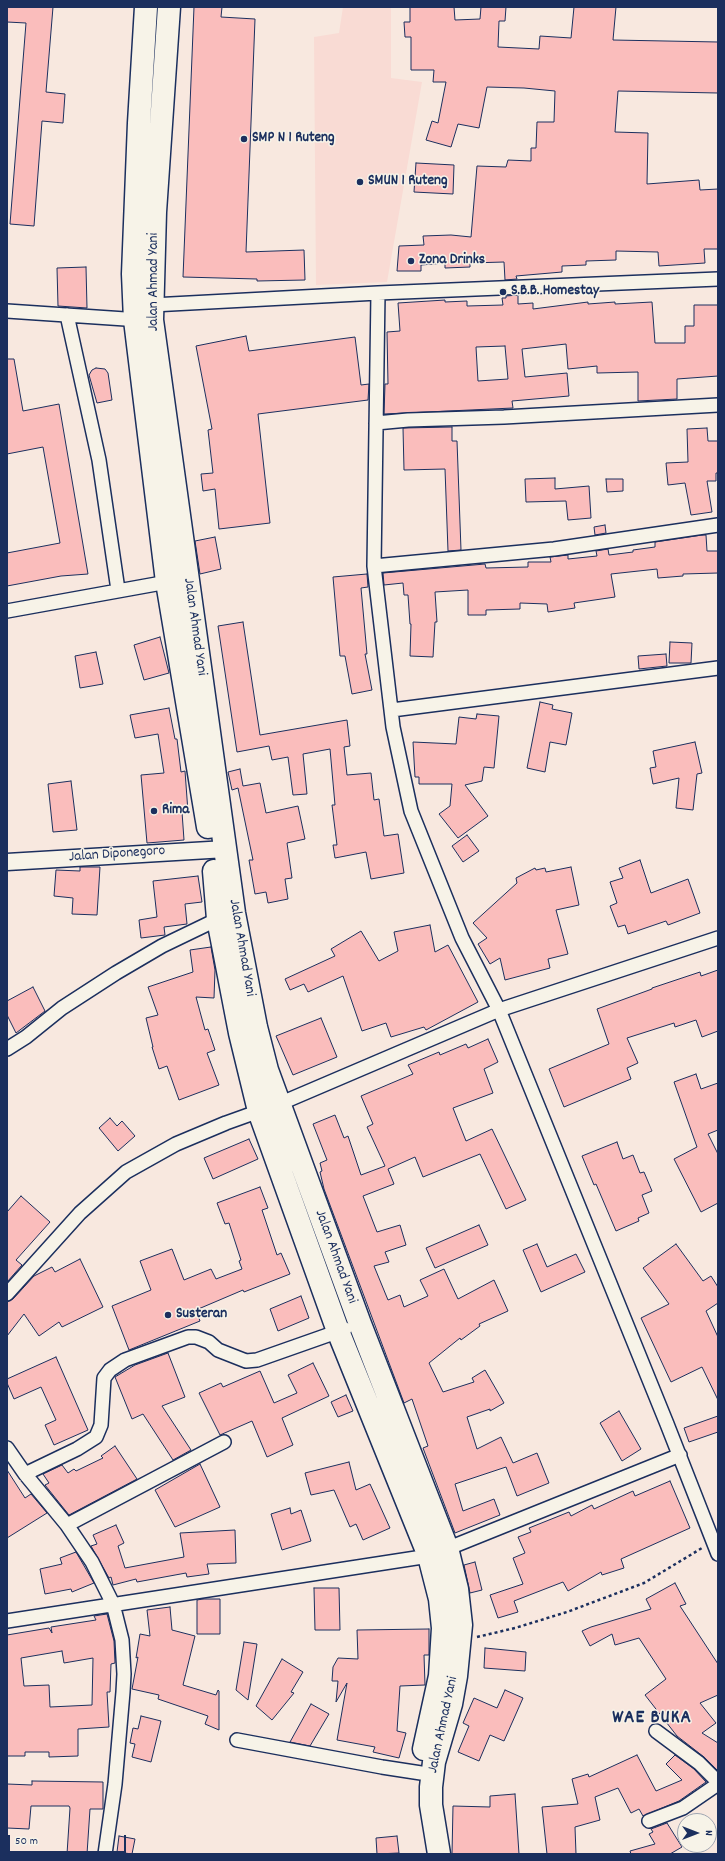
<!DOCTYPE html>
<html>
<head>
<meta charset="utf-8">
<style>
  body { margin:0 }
  #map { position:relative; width:725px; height:1861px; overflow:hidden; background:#f8e8df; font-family:Dekko,sans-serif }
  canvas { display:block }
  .frame { position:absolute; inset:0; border:8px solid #1b2f5e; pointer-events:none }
  .north { position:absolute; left:677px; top:1813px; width:40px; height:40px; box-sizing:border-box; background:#f7f3e8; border:1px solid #9fa5b1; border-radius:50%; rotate:90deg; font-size:11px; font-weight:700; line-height:16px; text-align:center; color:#1b2f5e }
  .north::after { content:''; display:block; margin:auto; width:14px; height:18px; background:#1b2f5e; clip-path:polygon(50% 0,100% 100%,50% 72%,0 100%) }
  .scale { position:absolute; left:8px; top:1835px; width:118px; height:18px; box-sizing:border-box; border:2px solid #1b2f5e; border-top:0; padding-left:5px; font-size:12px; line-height:14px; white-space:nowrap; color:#1b2f5e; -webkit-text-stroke:3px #f7f3e8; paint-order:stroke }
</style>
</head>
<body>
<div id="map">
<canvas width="725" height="1861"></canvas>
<div class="frame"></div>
<div class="north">N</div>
<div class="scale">50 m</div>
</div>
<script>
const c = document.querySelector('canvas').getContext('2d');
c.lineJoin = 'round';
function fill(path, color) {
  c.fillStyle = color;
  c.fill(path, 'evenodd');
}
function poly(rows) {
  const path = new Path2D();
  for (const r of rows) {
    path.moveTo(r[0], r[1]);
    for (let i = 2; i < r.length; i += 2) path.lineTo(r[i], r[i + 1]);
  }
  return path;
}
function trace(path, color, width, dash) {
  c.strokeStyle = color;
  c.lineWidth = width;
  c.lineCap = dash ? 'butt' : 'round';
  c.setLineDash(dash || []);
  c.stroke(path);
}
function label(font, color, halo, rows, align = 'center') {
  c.font = font + ' Dekko,sans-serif';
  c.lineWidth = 3;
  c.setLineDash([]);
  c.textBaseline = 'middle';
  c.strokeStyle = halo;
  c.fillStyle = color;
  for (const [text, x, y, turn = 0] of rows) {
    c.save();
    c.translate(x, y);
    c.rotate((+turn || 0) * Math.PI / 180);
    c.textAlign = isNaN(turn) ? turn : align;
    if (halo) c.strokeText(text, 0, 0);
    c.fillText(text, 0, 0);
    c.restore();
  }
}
fill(poly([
  [343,7,391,7,391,78,422,82,387,282,316,285,314,37,339,33]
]), '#f9dbd4');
const building = poly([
  [7,7,53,7,46,92,65,94,63,123,42,121,34,226,10,224,26,23,7,22,7,7],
  [194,7,222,7,221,17,255,19,246,252,304,250,305,280,257,281,257,279,183,277,194,7],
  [410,7,454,7,455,20,480,19,481,7,506,7,505,21,499,21,498,47,539,49,540,36,571,38,574,7,616,7,613,40,718,42,718,93,618,91,615,132,648,133,647,184,699,180,700,190,718,189,718,249,704,249,705,263,659,266,658,252,616,251,616,260,586,261,586,265,562,266,562,272,516,276,517,279,505,280,504,262,470,263,470,267,445,268,445,263,421,265,421,271,397,271,399,246,424,245,423,236,451,235,471,237,477,166,506,167,508,160,531,161,531,148,536,148,537,122,554,122,555,91,524,88,487,87,479,128,458,124,451,147,426,140,432,121,438,123,446,82,433,82,434,70,411,70,411,37,405,37,404,22,410,22,410,7],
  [416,163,454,165,453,194,414,192,416,163],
  [86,267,87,308,58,306,57,268,86,267],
  [518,295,518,304,533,303,533,309,588,302,588,304,615,302,615,304,652,302,655,343,685,343,685,326,694,326,694,305,718,305,718,376,677,379,677,399,638,401,638,372,597,373,597,366,568,369,566,344,522,349,525,377,567,373,569,396,512,401,513,408,384,414,385,384,388,384,387,332,400,331,398,303,445,300,445,302,467,301,467,306,503,305,502,298,506,298,506,296,518,295],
  [505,346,508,379,478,381,476,347,505,346],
  [246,336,249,351,355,337,361,385,369,384,368,400,258,414,270,523,219,529,215,489,203,491,201,474,213,473,208,430,212,429,196,346,246,336],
  [7,359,14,359,23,411,59,404,88,574,61,576,7,586,7,553,60,543,43,447,7,454,7,359],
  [96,368,105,369,108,373,112,400,97,403,89,375,92,370,96,368],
  [452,427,452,441,457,441,461,550,448,551,445,469,404,470,403,428,452,427],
  [707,428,708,441,718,441,718,473,716,473,716,481,707,481,712,512,691,515,685,483,668,485,666,463,688,462,687,429,707,428],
  [555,478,555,489,589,486,591,518,568,520,566,501,526,502,525,479,555,478],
  [606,479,623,479,623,491,607,492,606,479],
  [605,525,606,533,595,535,594,527,605,525],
  [702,535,706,535,707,551,718,551,718,573,683,574,683,576,658,578,657,569,611,574,615,597,574,603,575,608,548,612,547,604,520,603,520,609,486,610,486,615,468,615,468,590,435,592,437,622,435,622,433,657,410,656,411,624,410,624,408,595,404,595,403,583,384,585,383,573,485,564,486,568,528,567,528,562,551,562,550,557,568,555,568,559,597,556,596,551,608,549,609,555,633,552,633,550,655,547,655,542,702,535],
  [215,537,221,569,200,574,195,541,215,537],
  [367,574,368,587,361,588,367,654,365,654,372,690,352,694,345,656,340,656,333,577,367,574],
  [243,622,260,735,347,720,350,746,344,747,347,775,371,773,374,800,379,799,384,836,398,834,404,873,371,879,366,852,335,858,333,845,337,845,332,805,335,805,330,749,303,754,307,794,293,795,288,757,272,760,269,746,237,752,218,626,243,622],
  [160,637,169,673,144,680,134,645,160,637],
  [670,642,692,643,691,663,669,663,670,642],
  [96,652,103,684,80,688,75,656,96,652],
  [666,654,667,666,639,669,638,656,666,654],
  [540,702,553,705,552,709,572,713,566,745,550,742,545,772,527,768,540,702],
  [169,708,175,739,177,739,181,772,185,771,188,812,182,812,184,840,147,843,141,775,164,773,158,734,135,738,130,715,169,708],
  [477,714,499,716,494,768,484,767,482,781,465,785,488,816,458,838,439,814,450,806,452,784,419,784,419,777,415,777,413,742,456,744,459,717,476,719,477,714],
  [695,742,702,773,697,774,693,810,676,808,679,778,653,784,650,768,656,767,653,751,695,742],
  [240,769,243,786,260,783,266,813,298,806,305,839,287,843,292,878,285,879,288,899,268,903,266,892,255,894,249,860,253,860,238,788,232,790,228,772,240,769],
  [71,781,77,830,53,832,48,784,71,781],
  [467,835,479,851,463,862,452,846,467,835],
  [640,860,651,893,688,879,700,913,668,925,666,921,628,934,625,925,618,927,610,906,617,903,610,882,623,878,619,868,640,860],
  [80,867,100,867,97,915,72,914,73,898,54,896,56,870,80,871,80,867],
  [571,867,579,905,556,910,568,954,548,959,550,968,505,980,500,958,490,964,478,944,487,938,473,923,517,883,516,878,535,868,536,870,545,868,546,872,571,867],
  [198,876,202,902,185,904,187,924,164,927,165,935,141,938,139,920,157,917,153,881,198,876],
  [430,925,435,952,448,945,478,1002,426,1030,424,1027,391,1037,386,1023,362,1031,343,976,308,992,304,984,290,990,285,979,335,956,331,949,361,931,379,961,398,951,394,932,430,925],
  [211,947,215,970,214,998,196,997,205,1030,208,1029,215,1050,207,1053,219,1085,179,1100,167,1066,159,1069,152,1047,153,1047,146,1018,158,1015,148,987,193,972,190,950,211,947],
  [718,970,718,1031,702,1037,696,1020,675,1027,674,1023,627,1038,638,1063,627,1068,631,1079,564,1107,549,1069,609,1044,597,1009,652,989,652,988,700,972,701,976,718,970],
  [33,987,45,1011,16,1033,7,1015,7,1001,33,987],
  [321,1018,337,1057,293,1075,276,1036,321,1018],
  [488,1039,498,1062,484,1069,493,1093,453,1108,466,1141,492,1129,526,1200,506,1209,480,1154,423,1177,415,1157,388,1169,394,1184,363,1196,377,1232,400,1225,406,1245,385,1252,389,1262,374,1266,388,1300,400,1295,404,1307,428,1296,420,1280,444,1269,458,1299,494,1280,508,1311,479,1324,480,1326,461,1340,460,1338,429,1363,443,1392,474,1382,472,1378,485,1370,504,1403,490,1411,490,1409,467,1417,477,1449,501,1437,513,1463,537,1453,549,1483,517,1496,506,1467,455,1484,463,1511,494,1499,500,1515,455,1533,423,1448,428,1446,412,1399,404,1403,324,1189,320,1172,322,1171,320,1163,327,1160,313,1124,335,1115,344,1138,348,1136,361,1175,385,1166,367,1127,373,1124,361,1096,413,1074,408,1065,439,1052,440,1055,466,1044,468,1048,488,1039],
  [696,1074,701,1089,718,1083,718,1130,708,1134,718,1154,718,1203,701,1212,674,1159,697,1147,674,1082,696,1074],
  [110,1118,117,1126,122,1121,135,1136,118,1151,99,1128,110,1118],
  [249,1139,258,1159,213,1179,204,1158,249,1139],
  [617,1142,623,1159,633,1155,640,1173,644,1172,652,1191,642,1195,649,1213,638,1218,639,1221,616,1231,596,1184,594,1185,582,1156,617,1142],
  [260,1187,268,1208,262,1210,277,1255,281,1253,290,1274,244,1292,243,1290,196,1310,200,1321,129,1350,112,1306,151,1290,140,1261,172,1249,184,1280,211,1269,216,1279,242,1269,239,1261,241,1260,229,1223,225,1224,217,1203,260,1187],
  [21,1196,50,1222,16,1260,22,1265,7,1282,7,1212,21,1196],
  [479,1225,488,1245,435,1268,426,1248,479,1225],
  [537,1244,547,1267,576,1254,585,1272,541,1292,523,1250,537,1244],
  [676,1244,703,1281,711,1276,718,1287,718,1303,706,1311,718,1337,718,1400,702,1367,671,1382,641,1318,669,1304,643,1268,676,1244],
  [80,1259,103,1307,62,1327,59,1322,39,1336,24,1314,7,1336,7,1302,13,1299,34,1276,52,1267,55,1272,80,1259],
  [301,1296,309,1318,278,1331,270,1309,301,1296],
  [168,1353,185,1397,162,1406,191,1450,173,1460,143,1414,132,1419,115,1377,135,1365,168,1353],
  [56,1357,88,1430,54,1445,45,1425,56,1420,41,1387,14,1399,7,1383,7,1379,56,1357],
  [313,1363,329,1396,282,1418,293,1445,267,1457,252,1421,220,1435,199,1393,221,1383,223,1387,260,1371,274,1403,297,1393,288,1375,313,1363],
  [346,1395,353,1411,338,1417,331,1402,346,1395],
  [619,1411,641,1449,622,1461,600,1423,619,1411],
  [718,1416,718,1432,689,1442,684,1428,718,1416],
  [115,1446,137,1479,69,1515,45,1485,49,1483,43,1474,62,1465,68,1473,74,1469,76,1471,103,1458,101,1456,115,1446],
  [349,1462,356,1490,370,1484,390,1528,363,1540,356,1524,350,1527,334,1490,311,1495,305,1473,349,1462],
  [200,1464,220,1507,175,1527,155,1490,200,1464],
  [7,1470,25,1498,31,1494,47,1513,7,1538,7,1470],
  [670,1481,690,1528,621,1559,624,1568,602,1575,601,1572,568,1591,563,1582,514,1601,518,1612,498,1618,490,1595,523,1584,513,1558,525,1553,518,1537,531,1532,529,1528,569,1512,571,1516,592,1505,594,1509,633,1491,635,1496,670,1481],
  [290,1508,291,1514,301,1510,311,1541,282,1550,271,1514,290,1508],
  [116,1525,124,1543,118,1546,125,1568,184,1557,180,1533,235,1530,236,1563,207,1564,209,1574,187,1577,186,1573,137,1582,136,1579,113,1585,111,1577,109,1578,91,1546,97,1544,93,1535,116,1525],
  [76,1552,94,1583,72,1592,71,1589,45,1594,40,1569,62,1564,60,1558,76,1552],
  [475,1562,482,1590,470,1593,464,1565,475,1562],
  [675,1583,686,1604,680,1606,718,1664,718,1695,700,1703,716,1723,702,1733,718,1743,718,1771,704,1757,677,1736,645,1695,666,1679,639,1638,615,1645,612,1634,590,1646,582,1631,591,1627,651,1609,646,1599,675,1583],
  [314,1588,339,1588,340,1630,315,1630,314,1588],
  [203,1599,220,1599,220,1634,197,1634,197,1600,203,1599],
  [170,1607,172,1630,195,1636,183,1685,216,1695,218,1690,219,1691,219,1730,205,1724,208,1716,158,1699,159,1695,132,1689,138,1657,136,1658,140,1634,150,1636,147,1610,170,1607],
  [107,1614,114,1641,115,1663,111,1664,110,1692,107,1692,109,1727,78,1729,78,1756,49,1757,49,1752,25,1752,25,1756,7,1756,7,1635,49,1628,52,1633,51,1627,96,1620,94,1616,107,1614],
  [62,1651,64,1663,93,1658,92,1705,50,1707,49,1685,24,1686,21,1658,62,1651],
  [429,1629,429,1655,424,1655,425,1685,400,1686,397,1731,406,1733,399,1758,373,1752,375,1747,337,1740,347,1683,336,1702,338,1681,332,1681,333,1667,338,1658,358,1659,357,1630,429,1629],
  [244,1642,257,1644,248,1700,236,1690,244,1642],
  [485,1648,526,1652,525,1671,484,1668,485,1648],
  [282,1659,303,1672,291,1692,294,1693,272,1720,256,1706,282,1659],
  [505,1690,523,1698,504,1741,490,1735,479,1761,458,1752,469,1726,463,1723,474,1698,497,1708,505,1690],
  [311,1704,329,1714,310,1746,290,1742,311,1704],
  [141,1716,161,1721,151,1762,132,1757,135,1744,130,1743,133,1728,138,1729,141,1716],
  [637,1755,656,1791,682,1780,666,1764,675,1755,694,1769,706,1782,679,1801,643,1816,639,1809,631,1813,618,1788,595,1797,600,1820,575,1827,576,1854,547,1854,542,1807,578,1804,572,1779,588,1774,589,1777,637,1755],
  [32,1781,103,1782,103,1809,90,1809,87,1854,67,1854,70,1808,69,1806,31,1806,29,1829,7,1828,7,1784,32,1785,32,1781],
  [515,1794,519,1854,452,1854,453,1806,490,1807,490,1796,515,1794],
  [667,1823,682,1847,670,1854,631,1854,630,1851,655,1844,649,1834,653,1832,651,1829,667,1823],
  [119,1836,135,1839,132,1854,117,1852,119,1836],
  [397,1836,399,1853,377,1854,376,1838,397,1836]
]);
fill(building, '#fabdbc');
trace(building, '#1b2f5e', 1);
const minor = poly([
  [378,293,374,566,393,727,411,811,462,938,499,1010,667,1424,718,1554],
  [152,305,378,293,718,279],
  [7,311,140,320],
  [67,315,99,460,118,590],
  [376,423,408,420,504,417,718,405],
  [374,566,554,549,718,525],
  [7,611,173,581],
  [392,710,718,668],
  [7,1049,26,1037,62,1008,116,973,162,946,218,919],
  [7,1294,80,1213,126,1172,176,1144,226,1123,279,1104,499,1010,718,938],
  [7,1448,25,1474,67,1525,92,1562,113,1604,122,1640,124,1674,123,1692,115,1784,105,1854],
  [25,1474,77,1449,96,1437,101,1425,104,1378,110,1370,125,1360,188,1337,196,1337,209,1342,218,1350,246,1361,257,1360,345,1329],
  [67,1525,224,1442],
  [7,1621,429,1556,680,1455],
  [656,1731,699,1763,718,1782],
  [237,1740,382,1767,421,1773],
  [649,1821,683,1808,718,1784]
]);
const tertiary = poly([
  [7,862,226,849]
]);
const trunk = poly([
  [146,7,139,123,133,274,135,320,167,582,208,827],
  [169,7,155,212,152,320,234,913,256,1027,267,1070,360,1324,447,1548,457,1589,461,1625,456,1676,451,1704,434,1762,431,1787,431,1805,439,1854],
  [214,871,218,919,240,1033,259,1111,338,1331,429,1556,440,1599,443,1628,440,1676,424,1749]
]);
trace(minor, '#1b2f5e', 16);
trace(tertiary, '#1b2f5e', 19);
trace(trunk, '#1b2f5e', 25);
trace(poly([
  [477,1637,515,1628,567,1612,644,1583,702,1548]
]), '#1b2f5e', 2.5, [3, 3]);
trace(minor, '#f7f3e8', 13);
trace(tertiary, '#f7f3e8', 16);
trace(trunk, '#f7f3e8', 22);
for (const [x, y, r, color] of [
  [244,139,4,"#1b2f5e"],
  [360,182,4,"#1b2f5e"],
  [411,261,4,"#1b2f5e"],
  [503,292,4,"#1b2f5e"],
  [154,811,4,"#1b2f5e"],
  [168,1315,4,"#1b2f5e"]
]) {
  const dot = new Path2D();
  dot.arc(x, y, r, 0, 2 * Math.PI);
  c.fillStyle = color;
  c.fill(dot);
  trace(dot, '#f7f3e8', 1.5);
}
label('bold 15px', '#1b2f5e', '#f7f3e8', [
  ["SMP N 1 Ruteng",252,139],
  ["SMUN 1 Ruteng",368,182],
  ["Zona Drinks",419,261],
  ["S.B.B. Homestay",511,292],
  ["Rima",162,811],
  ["Susteran",176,1315]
], 'left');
label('15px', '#1b2f5e', '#f7f3e8', [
  ["Jalan Ahmad Yani",155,282,-90],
  ["Jalan Ahmad Yani",194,627,82],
  ["Jalan Diponegoro",117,855,-4],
  ["Jalan Ahmad Yani",241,948,80],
  ["Jalan Ahmad Yani",335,1257,70],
  ["Jalan Ahmad Yani",444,1725,-78]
]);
c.letterSpacing = '1px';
label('bold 19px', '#1b2f5e', '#f7f3e8', [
  ["WAE BUKA",652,1719]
]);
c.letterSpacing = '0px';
</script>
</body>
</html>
